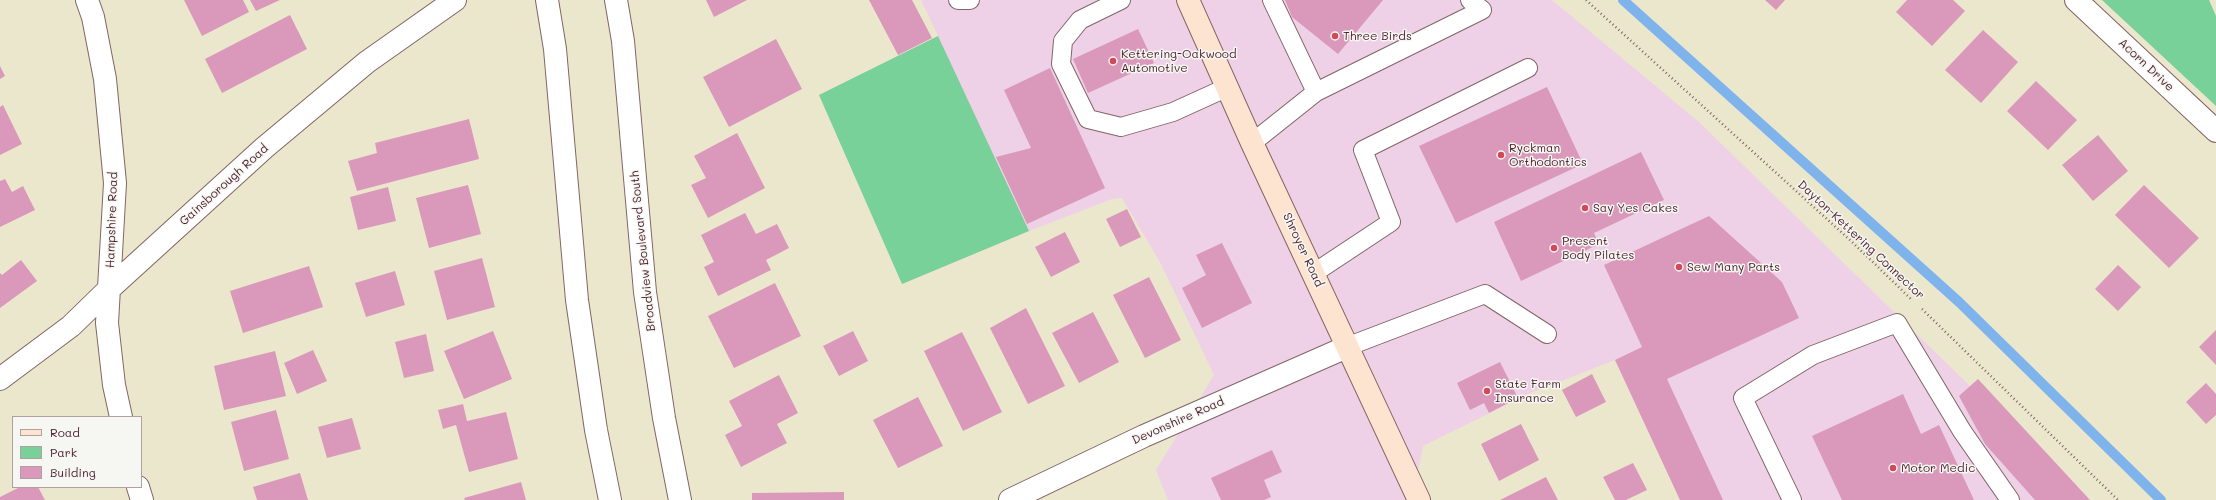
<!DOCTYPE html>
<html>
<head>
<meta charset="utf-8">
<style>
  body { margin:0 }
  #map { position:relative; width:2216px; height:500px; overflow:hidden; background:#ebe7cd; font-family:Mali,sans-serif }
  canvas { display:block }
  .legend { position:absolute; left:12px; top:416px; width:130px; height:72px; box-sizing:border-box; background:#f6f6f2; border:1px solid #b1a0a2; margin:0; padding:5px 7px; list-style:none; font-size:12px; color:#4a1f2b }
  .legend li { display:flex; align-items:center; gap:8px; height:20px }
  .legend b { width:20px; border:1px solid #b1a0a2 }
</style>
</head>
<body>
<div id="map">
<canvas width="2216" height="500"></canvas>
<ul class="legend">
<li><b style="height:5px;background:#fde4d0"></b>Road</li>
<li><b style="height:11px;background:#78d198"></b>Park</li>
<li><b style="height:11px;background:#da99ba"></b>Building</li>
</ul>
</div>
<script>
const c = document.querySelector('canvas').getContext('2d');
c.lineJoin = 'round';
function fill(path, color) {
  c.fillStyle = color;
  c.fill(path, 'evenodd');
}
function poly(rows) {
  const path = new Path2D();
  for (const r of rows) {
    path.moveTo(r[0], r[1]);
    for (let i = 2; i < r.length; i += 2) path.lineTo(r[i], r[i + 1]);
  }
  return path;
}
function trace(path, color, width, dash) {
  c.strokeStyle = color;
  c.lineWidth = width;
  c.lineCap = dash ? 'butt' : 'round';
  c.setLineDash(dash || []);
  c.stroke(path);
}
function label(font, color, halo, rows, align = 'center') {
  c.font = font + ' Mali,sans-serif';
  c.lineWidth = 3;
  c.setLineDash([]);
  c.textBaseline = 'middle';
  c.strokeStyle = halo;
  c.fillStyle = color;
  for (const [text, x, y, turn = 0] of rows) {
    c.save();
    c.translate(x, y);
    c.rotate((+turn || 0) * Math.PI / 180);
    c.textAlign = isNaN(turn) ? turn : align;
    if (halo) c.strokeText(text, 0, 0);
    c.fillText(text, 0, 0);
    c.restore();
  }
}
fill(poly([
  [921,0,1552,0,1700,123,2087,500,1680,500,1615,360,1530,393,1423,446,1412,500,1168,500,1156,470,1214,375,1160,262,1122,198,1112,199,1029,231,902,284,819,95,938,36]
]), '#eed0e7');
fill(poly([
  [2102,0,2209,0,2216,16,2216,106],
  [938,36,1029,231,902,284,819,95]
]), '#78d198');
trace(poly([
  [1623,0,1959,302,2161,500]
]), '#7eb3ec', 10);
fill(poly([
  [184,0,243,0,249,12,202,36],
  [250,0,280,0,256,11],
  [706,0,747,0,714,17],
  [869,0,912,0,932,38,898,55],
  [1285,0,1383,0,1338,54,1292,17],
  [1765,0,1785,0,1776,10],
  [1907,0,1953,0,1965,11,1932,46,1896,12],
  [290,15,307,49,222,93,205,59],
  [1138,29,1154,63,1088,93,1073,59],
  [1983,30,2018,62,1981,103,1945,70],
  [776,39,802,89,729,127,703,77],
  [0,66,5,76,0,79],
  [1050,68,1105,188,1027,224,996,157,1031,148,1004,90],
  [2036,81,2077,120,2048,150,2007,111],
  [1547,87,1583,164,1456,223,1419,146],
  [3,105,22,144,0,155,0,107],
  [469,119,479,159,357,191,348,161,377,153,375,143],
  [737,133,765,188,708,218,691,185,706,178,694,156],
  [2098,135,2128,171,2093,201,2062,165],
  [1641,152,1664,200,1594,233,1599,244,1521,281,1494,222],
  [5,179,12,192,23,186,35,210,0,227,0,181],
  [468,185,481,234,429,248,416,198],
  [2144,185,2199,238,2169,268,2115,215],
  [388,187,396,221,358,230,350,197],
  [1127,209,1141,237,1120,247,1106,219],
  [745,213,756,234,777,224,789,248,766,260,771,270,718,296,704,267,714,262,701,235],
  [1709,216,1782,282,1799,318,1667,379,1723,500,1680,500,1615,360,1642,347,1604,265],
  [1065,232,1080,262,1051,277,1035,247],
  [1222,243,1252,303,1202,328,1182,288,1206,275,1196,255],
  [482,258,495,307,447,320,434,271],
  [21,260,37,281,0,308,0,273,2,275],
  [2118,265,2141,287,2118,311,2095,289],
  [309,266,323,307,243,333,230,291],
  [395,271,405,305,366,317,355,283],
  [1149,277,1181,340,1145,358,1113,295],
  [775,283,801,336,734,368,708,316],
  [1026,308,1065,386,1028,404,990,328],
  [1093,312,1119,362,1079,383,1052,333],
  [2216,330,2216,365,2199,347],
  [493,331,512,379,464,399,444,351],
  [853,331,868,361,839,376,823,346],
  [962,332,1002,412,963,431,924,351],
  [426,334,434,371,404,378,395,342],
  [313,350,327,381,297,394,284,363],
  [275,351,286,396,224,410,214,366],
  [1500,362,1518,398,1489,413,1484,403,1470,410,1457,383],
  [1592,374,1606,402,1576,417,1562,390],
  [779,375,798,413,777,424,787,443,741,467,725,435,742,426,729,401],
  [1978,379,2090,500,2035,500,1985,444,1959,396],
  [2206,383,2216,394,2216,415,2206,424,2186,402],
  [1903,394,1921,434,1939,425,1974,500,1842,500,1812,436],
  [918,397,943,446,898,468,873,420],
  [463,404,467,421,506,412,518,459,469,472,456,425,443,429,438,410],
  [276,410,289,459,244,471,231,422],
  [352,418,361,449,327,458,318,427],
  [1521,424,1539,460,1499,481,1481,444],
  [1272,450,1282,472,1264,480,1271,497,1264,500,1221,500,1211,478],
  [1633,463,1647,490,1626,500,1615,500,1603,477],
  [300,473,308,500,257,500,253,487],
  [1546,477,1558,500,1500,500],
  [521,482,526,500,465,500,464,498],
  [20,487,38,487,45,500,0,500,0,497],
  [844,492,844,500,752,500,752,493]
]), '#da99ba');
const service = poly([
  [958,0,970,0],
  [1121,0,1080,20,1063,41,1061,64,1088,119,1121,127,1173,112,1228,87],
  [1272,0,1316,92],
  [1252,143,1316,92,1482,10,1470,0],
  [1314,273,1391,222,1363,150,1528,68],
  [1349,346,1485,294,1547,334],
  [1792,500,1743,398,1813,355,1897,323,1962,431,2010,500]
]);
const minor = poly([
  [87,0,93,17,105,79,115,183,107,323,114,385,121,417],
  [547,0,555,49,577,300,596,430,610,500],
  [616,0,623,41,645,292,664,418,680,500],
  [2076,0,2216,131],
  [0,379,71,326,109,289,264,148,367,62,455,0],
  [138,487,142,500],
  [1010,500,1144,436,1349,346]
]);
const secondary = poly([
  [1188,0,1252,143,1419,500]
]);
trace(service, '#826564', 20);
trace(minor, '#826564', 24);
trace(secondary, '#826564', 24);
trace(poly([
  [1586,0,1851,241,1911,299],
  [1922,309,2118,500]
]), '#826564', 2.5, [1, 3]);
trace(service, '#fff', 18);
trace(minor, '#fff', 22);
trace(secondary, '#fde4d0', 22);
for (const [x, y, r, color] of [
  [1335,36,4,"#d1495b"],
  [1113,61,4,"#d1495b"],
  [1501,155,4,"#d1495b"],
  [1585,208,4,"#d1495b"],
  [1554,248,4,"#d1495b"],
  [1679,267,4,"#d1495b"],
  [1487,391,4,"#d1495b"],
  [1893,468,4,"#d1495b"]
]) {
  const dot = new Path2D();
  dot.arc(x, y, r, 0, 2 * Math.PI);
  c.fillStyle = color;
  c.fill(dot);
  trace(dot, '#f6f6f2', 1.5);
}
label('12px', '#4a1f2b', '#f6f6f2', [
  ["Three Birds",1343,36],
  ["Kettering-Oakwood",1121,54],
  ["Automotive",1121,68],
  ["Ryckman",1509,148],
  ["Orthodontics",1509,162],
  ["Say Yes Cakes",1593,208],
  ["Present",1562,241],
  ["Body Pilates",1562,255],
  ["Sew Many Parts",1687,267],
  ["State Farm",1495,384],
  ["Insurance",1495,398],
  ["Motor Medic",1901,468]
], 'left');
label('12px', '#4a1f2b', '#f6f6f2', [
  ["Acorn Drive",2146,65,43],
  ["Gainsborough Road",224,185,-42],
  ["Hampshire Road",112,220,-88],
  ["Dayton-Kettering Connector",1861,240,43],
  ["Shroyer Road",1303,250,65],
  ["Broadview Boulevard South",643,251,-96],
  ["Devonshire Road",1178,421,-24]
]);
</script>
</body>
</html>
